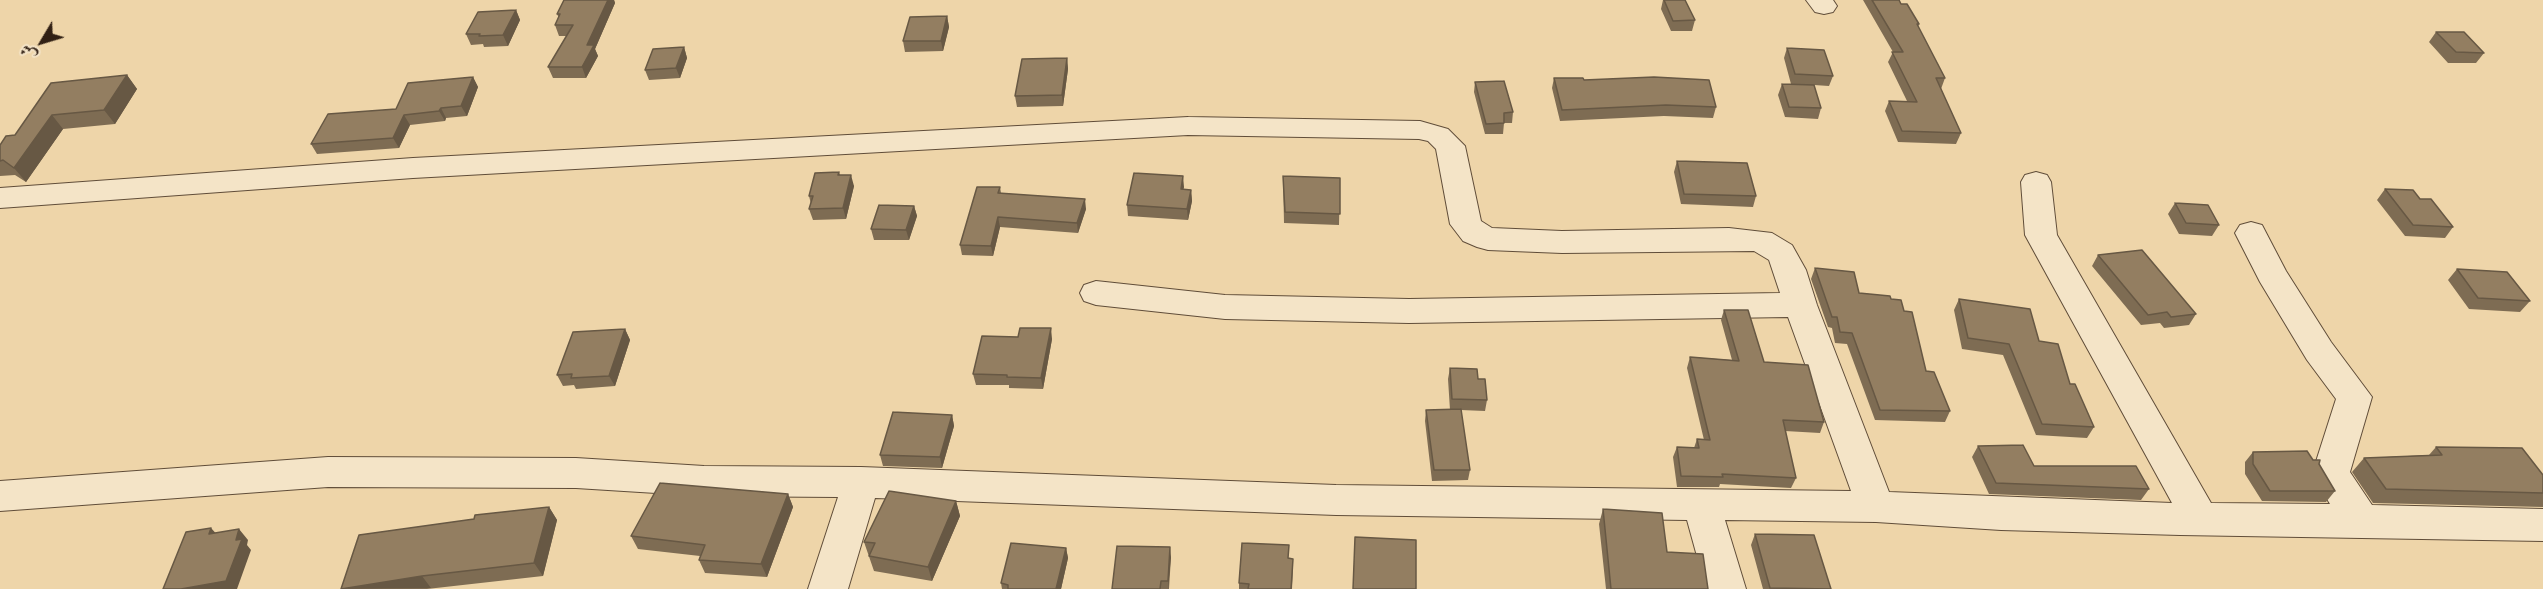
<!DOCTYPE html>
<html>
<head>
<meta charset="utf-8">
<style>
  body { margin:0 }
  #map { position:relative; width:2543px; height:589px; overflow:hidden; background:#eed5a9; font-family:"Gentium Book Plus",Amiri,serif }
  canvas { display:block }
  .north { position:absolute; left:12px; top:12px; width:60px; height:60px; -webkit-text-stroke:4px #f4e4c7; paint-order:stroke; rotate:232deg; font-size:16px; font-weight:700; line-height:24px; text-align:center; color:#312014 }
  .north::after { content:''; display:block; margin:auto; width:21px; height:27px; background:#312014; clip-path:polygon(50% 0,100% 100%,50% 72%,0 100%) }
</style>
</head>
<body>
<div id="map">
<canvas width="2543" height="589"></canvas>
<div class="north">ش</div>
</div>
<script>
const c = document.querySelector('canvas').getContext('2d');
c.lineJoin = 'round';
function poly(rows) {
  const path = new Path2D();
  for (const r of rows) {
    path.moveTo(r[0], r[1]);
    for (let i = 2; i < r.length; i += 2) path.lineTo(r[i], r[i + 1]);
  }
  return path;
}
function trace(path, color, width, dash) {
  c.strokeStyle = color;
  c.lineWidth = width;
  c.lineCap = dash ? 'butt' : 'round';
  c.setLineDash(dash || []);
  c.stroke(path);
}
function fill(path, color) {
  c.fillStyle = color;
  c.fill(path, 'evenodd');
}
const minor = poly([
  [1806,0,1833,0,1837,6,1833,12,1824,14,1815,12,1806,0],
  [1188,117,1420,121,1448,129,1465,146,1481,221,1492,228,1562,231,1729,228,1772,233,1792,245,1806,270,1817,305,1889,492,2172,503,2025,235,2021,182,2025,175,2036,172,2047,175,2051,182,2057,235,2211,503,2330,504,2312,474,2336,399,2307,360,2260,282,2235,233,2240,225,2251,222,2262,225,2286,271,2331,342,2372,397,2350,472,2372,505,2543,509,2543,541,2180,535,2001,530,1876,522,1725,520,1746,589,1706,589,1687,520,1336,515,875,498,848,589,808,589,838,497,704,496,576,488,328,487,0,511,0,481,328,457,576,458,704,466,861,467,1336,485,1851,491,1788,317,1409,323,1225,319,1096,305,1084,301,1080,293,1084,285,1096,281,1225,295,1409,299,1780,293,1769,260,1754,251,1562,253,1488,250,1477,247,1463,241,1450,224,1436,149,1428,141,1419,139,1188,135,413,178,0,208,0,188,413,158,1188,117]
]);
trace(minor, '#604d39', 2);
fill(minor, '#f4e4c7');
fill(poly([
  [564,0,614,0,615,3,595,49,598,56,586,78,553,78,548,67,567,36,559,36,555,25,559,18,557,14],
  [1663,0,1685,0,1695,20,1692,31,1671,31,1661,9],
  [1863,0,1899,0,1901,4,1919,24,1918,27,1945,78,1941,89,1961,133,1956,144,1898,142,1885,111,1889,101,1907,101,1888,62,1893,52],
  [516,10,520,20,508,46,484,47,483,44,471,45,466,34],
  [947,16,949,27,943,51,905,52,903,41],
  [2436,32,2484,53,2476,63,2448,63,2429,42],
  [684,47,687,58,680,78,649,80,645,70],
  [1787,48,1833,76,1829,86,1814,85,1821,108,1818,119,1785,117,1778,95,1782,84,1791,84,1784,58],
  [1067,58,1068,69,1063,106,1017,107,1015,96],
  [127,75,137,89,115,124,63,129,26,182,15,175,0,176,0,145,15,135],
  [473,77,478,87,467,116,446,118,445,121,410,125,399,148,317,154,311,144,396,109],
  [1554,78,1584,80,1716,107,1713,118,1664,116,1560,121,1552,88],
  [1475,82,1513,112,1512,123,1504,123,1503,134,1485,134,1474,92],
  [1677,161,1756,196,1753,207,1681,204,1674,172],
  [839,172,840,175,854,186,846,219,813,220,809,209,811,204,809,196],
  [1283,176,1340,178,1339,225,1284,223],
  [1000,187,1001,193,1086,209,1078,233,1000,227,993,256,962,255,960,245],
  [1184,187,1183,189,1191,190,1192,201,1188,220,1128,216,1127,205],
  [2385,189,2420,199,2453,227,2445,238,2405,236,2377,200],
  [2175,203,2219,225,2212,236,2179,234,2168,214],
  [914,206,917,216,909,240,874,240,871,229],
  [2098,255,2196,314,2189,325,2164,328,2160,323,2141,325,2092,266],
  [1815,268,1859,293,1891,299,1904,311,1926,371,1950,411,1945,422,1875,420,1847,344,1835,343,1832,328,1828,327,1811,279],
  [2457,269,2530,301,2520,312,2469,309,2448,280],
  [1959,299,2039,341,2070,384,2094,427,2087,438,2036,435,2003,355,1962,349,1954,310],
  [1724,310,1764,362,1824,422,1820,433,1785,431,1796,478,1791,488,1720,484,1719,487,1677,487,1673,457,1677,447,1694,448,1697,439,1704,440,1687,368,1690,357,1732,360,1721,320],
  [625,329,630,340,615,386,576,389,574,385,563,386,557,375],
  [1052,339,1043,389,1009,388,1009,385,976,385,973,374],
  [1450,368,1478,379,1487,400,1485,411,1461,410,1470,470,1468,480,1432,481,1425,421,1426,410,1450,410,1448,379],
  [952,415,954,426,942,468,883,466,880,455],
  [1978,446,2034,466,2149,489,2141,500,1989,494,1972,457],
  [2436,447,2543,475,2543,507,2373,503,2352,472,2364,458,2429,455],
  [2253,452,2313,460,2319,464,2335,491,2326,502,2262,501,2245,474,2245,462],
  [788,494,793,507,767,577,705,573,699,560,700,556,638,549,631,536],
  [956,501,960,516,932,581,874,571,864,542],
  [549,507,557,520,543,576,427,589,341,589,474,519],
  [1603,509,1667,552,1708,589,1606,589,1599,524],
  [1755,534,1831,589,1763,589,1751,545],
  [1066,548,1068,558,1061,589,1002,589,1001,583],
  [1171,557,1169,589,1112,589],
  [1289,558,1293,569,1292,589,1239,589,1239,583]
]), '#7e6c53');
fill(poly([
  [608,0,614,0,615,3,595,49,598,56,586,78,582,67,587,45],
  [516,10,520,20,508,46,503,35],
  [947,16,949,27,943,51,941,41],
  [684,47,687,58,680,78,676,68],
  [1067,58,1068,69,1063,106,1062,95],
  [127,75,137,89,115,124,104,110],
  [473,77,478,87,467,116,461,106],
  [441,108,446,118,445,121,439,111],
  [52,115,63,129,26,182,14,168],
  [404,115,410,125,399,148,393,138],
  [851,175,854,186,846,219,843,208],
  [1183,176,1184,187,1181,200,1181,189],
  [1191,190,1192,201,1188,220,1187,209],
  [1085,199,1086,209,1078,233,1077,223],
  [914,206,917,216,909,240,906,230],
  [998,217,1000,227,993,256,991,246],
  [1051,328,1052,339,1043,389,1041,378],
  [625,329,630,340,615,386,609,376],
  [952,415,954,426,942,468,940,457],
  [788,494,793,507,767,577,761,564],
  [956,501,960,516,932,581,928,567],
  [549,507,557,520,543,576,534,563],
  [211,528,221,539,209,534],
  [239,529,248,540,247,545,251,550,237,589,181,589,236,540],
  [1170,547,1171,557,1168,589,1168,581],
  [1066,548,1068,558,1061,589,1056,589],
  [422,576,431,588,344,589]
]), '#675844');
const building = poly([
  [564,0,608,0,587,45,594,45,582,67,548,67,573,25,555,25,560,14,557,14,564,0],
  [1664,0,1685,0,1695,20,1673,21,1664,0],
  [1872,0,1899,0,1901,4,1907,4,1919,24,1917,24,1945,78,1936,78,1961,133,1902,131,1889,101,1917,102,1892,52,1903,52,1872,0],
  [516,10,503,35,479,36,480,34,466,34,478,12,516,10],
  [947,16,941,41,903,41,910,17,947,16],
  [2436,32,2464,32,2484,53,2456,52,2436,32],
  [684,47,676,68,645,70,653,49,684,47],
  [1787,48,1824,50,1833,76,1795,74,1787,48],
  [1067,58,1062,95,1015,96,1022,59,1067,58],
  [127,75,104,110,52,115,14,168,3,160,0,161,0,145,6,136,15,135,51,83,127,75],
  [473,77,461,106,441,108,439,111,404,115,393,138,311,144,328,114,396,109,408,83,473,77],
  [1654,77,1709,80,1716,107,1666,105,1562,110,1554,78,1583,78,1584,80,1654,77],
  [1504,81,1513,112,1504,113,1504,123,1486,124,1475,82,1504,81],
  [1782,84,1814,85,1821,108,1789,107,1782,84],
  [1677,161,1747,163,1756,196,1684,194,1677,161],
  [839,172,838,175,851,175,843,208,809,209,813,196,809,196,815,173,839,172],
  [1134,173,1183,176,1181,189,1191,190,1187,209,1127,205,1134,173],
  [1283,176,1340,178,1340,214,1285,212,1283,176],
  [977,187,1000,187,998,193,1085,199,1077,223,998,217,991,246,960,245,977,187],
  [2385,189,2413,190,2420,199,2431,199,2453,227,2413,225,2385,189],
  [2175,203,2208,205,2219,225,2186,223,2175,203],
  [879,205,914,206,906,230,871,229,879,205],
  [2142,250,2196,314,2171,317,2167,312,2148,315,2098,255,2142,250],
  [1815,268,1854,272,1859,293,1890,296,1891,299,1901,300,1904,311,1912,312,1926,371,1934,372,1950,411,1880,410,1852,333,1840,332,1837,317,1832,317,1815,268],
  [2457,269,2507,272,2530,301,2478,298,2457,269],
  [1959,299,2030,309,2039,341,2058,344,2070,384,2075,384,2094,427,2042,424,2009,344,1968,338,1959,299],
  [1724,310,1748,310,1764,362,1808,365,1824,422,1783,420,1796,478,1722,474,1723,477,1681,476,1677,447,1699,448,1697,439,1710,440,1690,357,1739,361,1724,310],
  [1020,328,1051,328,1041,378,1007,377,1007,375,973,374,982,336,1018,337,1020,328],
  [625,329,609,376,571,378,572,374,557,375,573,332,625,329],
  [1450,368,1477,369,1478,379,1485,379,1487,400,1452,399,1450,368],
  [1461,409,1470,470,1434,470,1426,410,1461,409],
  [893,412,952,415,940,457,880,455,893,412],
  [2023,445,2034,466,2136,466,2149,489,1996,483,1978,446,2023,445],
  [2436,447,2522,448,2543,475,2543,493,2386,489,2364,458,2442,455,2436,447],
  [2307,451,2313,460,2320,460,2319,464,2335,491,2270,491,2253,464,2253,452,2307,451],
  [660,483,788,494,761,564,699,560,705,545,631,536,660,483],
  [889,491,956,501,928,567,869,556,875,543,864,542,889,491],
  [549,507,534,563,422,576,341,589,359,535,474,519,475,515,549,507],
  [1603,509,1662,513,1667,552,1703,554,1708,589,1611,589,1603,509],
  [211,528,209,534,239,529,236,540,242,539,226,581,181,589,163,589,186,532,211,528],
  [1755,534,1814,535,1831,589,1770,588,1755,534],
  [1355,537,1416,540,1416,589,1353,589,1355,537],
  [1011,543,1066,548,1056,589,1008,589,1008,585,1001,583,1011,543],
  [1242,543,1289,545,1288,558,1293,559,1291,589,1248,589,1249,584,1239,583,1242,543],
  [1117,546,1170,547,1168,581,1161,581,1160,589,1112,589,1117,546]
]);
fill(building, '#937e61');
trace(building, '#675844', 1.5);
</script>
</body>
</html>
